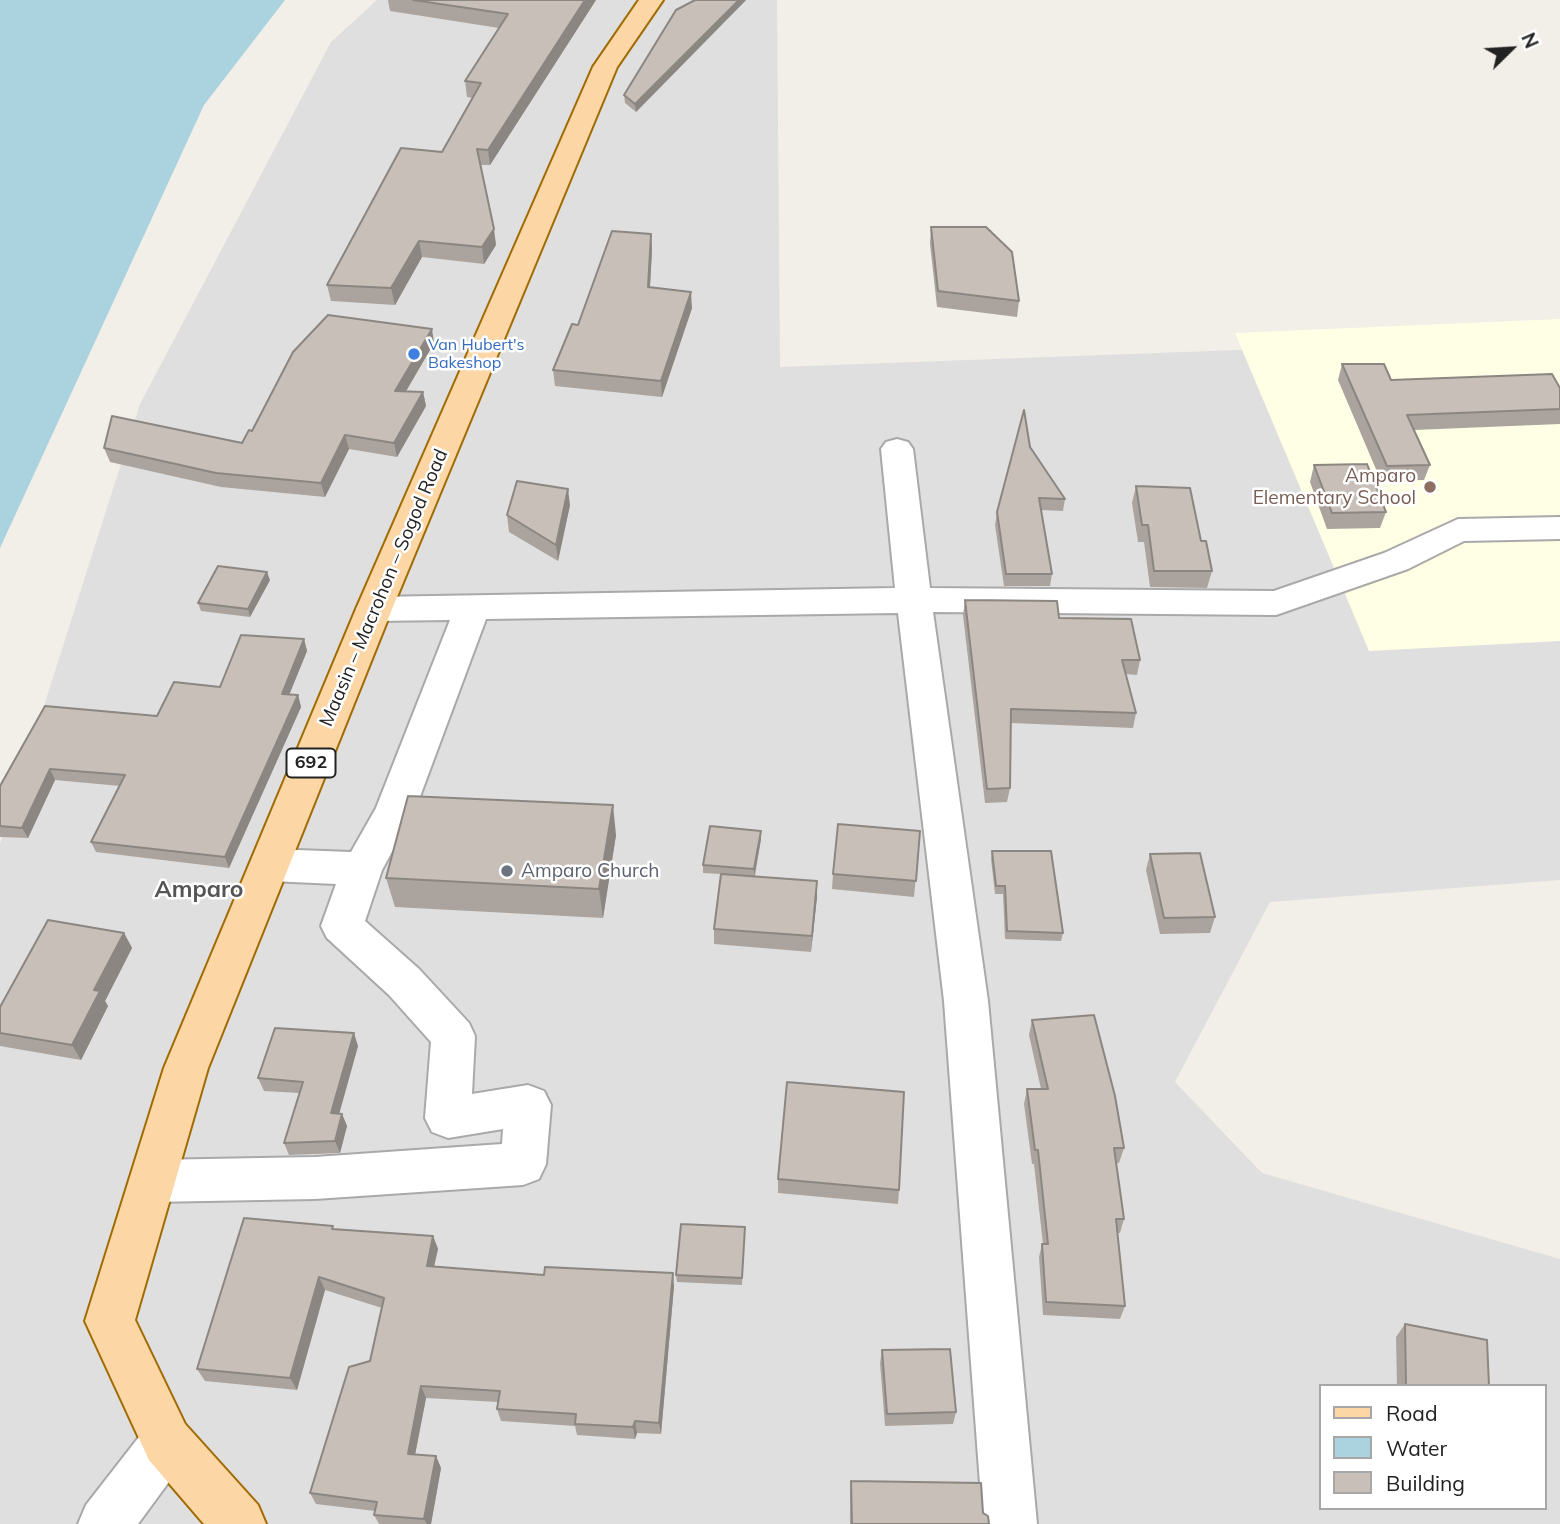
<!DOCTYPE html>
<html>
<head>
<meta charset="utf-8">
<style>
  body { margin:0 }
  #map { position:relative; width:1560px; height:1524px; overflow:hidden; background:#f2efe9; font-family:Mulish,sans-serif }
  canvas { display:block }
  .legend { position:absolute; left:1319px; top:1384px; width:228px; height:126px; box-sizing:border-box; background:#fff; border:2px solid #a7a7a7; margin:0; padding:9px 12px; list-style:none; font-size:21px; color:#222 }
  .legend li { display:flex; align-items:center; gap:14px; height:35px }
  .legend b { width:35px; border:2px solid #a7a7a7 }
  .north { position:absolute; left:1476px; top:14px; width:70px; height:70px; -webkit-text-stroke:5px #fff; paint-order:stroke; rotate:66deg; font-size:19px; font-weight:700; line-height:28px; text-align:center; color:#222 }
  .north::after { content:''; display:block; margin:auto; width:24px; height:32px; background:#222; clip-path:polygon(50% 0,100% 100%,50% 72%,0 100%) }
</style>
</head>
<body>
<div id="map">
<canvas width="1560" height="1524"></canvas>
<ul class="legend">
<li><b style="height:9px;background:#fcd6a4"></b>Road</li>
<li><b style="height:19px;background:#aad3df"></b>Water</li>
<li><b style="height:19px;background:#c7bfb8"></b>Building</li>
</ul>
<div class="north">N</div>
</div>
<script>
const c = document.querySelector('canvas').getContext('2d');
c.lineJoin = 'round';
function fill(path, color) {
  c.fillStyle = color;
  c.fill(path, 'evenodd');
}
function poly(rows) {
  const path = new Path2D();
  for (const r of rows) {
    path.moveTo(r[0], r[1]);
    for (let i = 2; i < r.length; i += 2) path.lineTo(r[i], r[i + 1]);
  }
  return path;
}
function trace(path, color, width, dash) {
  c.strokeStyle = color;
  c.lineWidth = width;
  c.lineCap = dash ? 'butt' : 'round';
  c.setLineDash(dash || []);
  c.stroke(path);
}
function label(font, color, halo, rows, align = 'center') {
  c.font = font + ' Mulish,sans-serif';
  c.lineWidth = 5;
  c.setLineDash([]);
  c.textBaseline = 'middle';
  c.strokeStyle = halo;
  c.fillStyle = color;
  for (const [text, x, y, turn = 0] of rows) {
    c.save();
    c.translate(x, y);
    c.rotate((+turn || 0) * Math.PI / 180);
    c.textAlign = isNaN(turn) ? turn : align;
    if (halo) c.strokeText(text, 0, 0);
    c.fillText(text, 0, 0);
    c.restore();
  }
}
fill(poly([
  [377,0,777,0,780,367,1560,338,1560,880,1270,902,1175,1082,1262,1173,1560,1259,1560,1524,0,1524,0,844,140,404,331,42],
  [1320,1386,1544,1386,1544,1508,1320,1508]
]), '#e0dfdf');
fill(poly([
  [1560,319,1560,641,1369,651,1235,333]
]), '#ffffe5');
fill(poly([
  [0,0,285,0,204,105,0,548]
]), '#aad3df');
const minor = poly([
  [897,439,908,442,913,449,930,588,1274,591,1384,553,1458,519,1560,517,1560,539,1464,541,1408,569,1276,615,933,612,988,1001,1037,1524,983,1524,944,1001,898,613,486,619,415,810,382,870,365,921,419,969,469,1023,475,1036,472,1094,528,1085,544,1091,551,1105,546,1164,539,1179,523,1185,315,1199,152,1202,135,1196,129,1181,135,1166,152,1160,315,1157,502,1144,503,1129,448,1138,432,1132,425,1118,431,1042,389,995,327,938,321,926,336,884,270,881,256,876,250,865,256,854,270,849,351,852,376,808,450,620,374,621,361,618,356,609,361,600,374,597,895,588,881,449,886,442,897,439],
  [167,1416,185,1424,193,1442,185,1460,138,1524,78,1524,86,1505,149,1424,167,1416]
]);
const primary = poly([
  [639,0,663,0,617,67,392,609,208,1068,135,1320,185,1424,258,1505,266,1524,204,1524,149,1460,85,1321,164,1068,356,609,593,67,639,0]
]);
trace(minor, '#a9a9a9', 4);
trace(primary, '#a06b00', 4);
fill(minor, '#fff');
fill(primary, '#fcd6a4');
fill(poly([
  [388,0,596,0,490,165,481,165,496,245,484,264,422,257,395,305,331,301,327,285,442,152,473,98,467,97,465,81,499,28,390,11],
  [695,0,746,0,636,112,625,103,624,95],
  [931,227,1019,301,1017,317,937,307,930,244],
  [651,234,652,250,650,287,692,308,662,397,555,386,553,370,578,325],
  [434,343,406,391,423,392,426,406,397,457,349,449,325,497,221,487,110,462,104,448,242,443,252,431],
  [1342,364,1391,380,1560,388,1560,424,1414,430,1430,465,1424,480,1381,481,1338,380],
  [1030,447,1065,499,1063,511,1041,510,1052,574,1050,586,1004,586,995,525,997,512],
  [1314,465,1386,512,1380,528,1327,529,1310,482],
  [1136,486,1201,541,1212,571,1207,588,1150,587,1144,542,1138,542,1132,503],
  [570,505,558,561,509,532,507,515],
  [270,580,250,617,201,611,198,603],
  [965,600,1059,618,1140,660,1137,675,1126,674,1136,713,1133,728,1011,723,1010,788,1007,802,985,803,963,615],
  [304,639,307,651,289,695,298,695,301,707,229,868,96,852,91,842,120,786,55,780,28,838,0,837,0,786,220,687],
  [920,831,914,897,832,889,833,874],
  [616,835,603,918,395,907,386,878],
  [761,839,755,876,817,897,811,952,714,944,714,929,721,874,703,873,703,865],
  [992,851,1063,933,1061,941,1005,939,1003,894,995,894,991,859],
  [1150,854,1215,917,1210,933,1160,934,1146,870],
  [124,933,132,948,105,1001,108,1006,81,1060,0,1046,0,1007],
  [1032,1020,1124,1148,1119,1163,1116,1163,1124,1219,1120,1233,1117,1233,1125,1306,1120,1319,1043,1315,1039,1257,1042,1244,1043,1244,1034,1164,1032,1164,1024,1104,1027,1089,1041,1089,1029,1035],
  [358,1046,339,1114,342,1114,347,1126,340,1153,289,1155,284,1143,299,1093,264,1091,258,1078],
  [778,1179,899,1190,898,1204,778,1193],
  [745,1227,742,1285,677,1282,676,1275],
  [334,1229,433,1236,438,1249,434,1267,674,1286,661,1434,637,1433,635,1439,577,1435,575,1426,501,1421,497,1409,498,1402,426,1398,415,1455,436,1456,441,1468,431,1524,379,1524,374,1515,375,1511,316,1504,310,1493,370,1361,382,1308,325,1290,297,1390,205,1381,197,1369],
  [1405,1324,1489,1386,1397,1386,1396,1337],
  [882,1350,956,1412,953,1424,885,1426,880,1363],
  [851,1481,983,1513,989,1524,850,1524,850,1492]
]), '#aba49e');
fill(poly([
  [585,0,596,0,490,165,488,150],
  [739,0,746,0,636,112,635,104],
  [494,229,496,245,484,264,482,247],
  [651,234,652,250,649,303,648,287],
  [419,241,422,257,395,305,391,288],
  [691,292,692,308,662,397,661,381],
  [432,329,434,343,398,405,395,391],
  [423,392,426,406,397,457,394,443],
  [345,435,349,449,325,497,321,483],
  [568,489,570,505,558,561,556,545],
  [267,572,270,580,250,617,248,609],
  [304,639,307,651,285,705,282,694],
  [298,695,301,707,229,868,225,857],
  [50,769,55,780,28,838,22,828],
  [613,805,616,835,603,918,599,889],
  [761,831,761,839,754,877,754,869],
  [817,881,817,897,811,952,812,936],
  [124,933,132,948,105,1001,108,1006,81,1060,72,1045,94,990],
  [354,1033,358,1046,336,1125,331,1113],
  [342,1114,347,1126,340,1153,335,1141],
  [433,1236,438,1249,431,1279,427,1266],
  [673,1273,674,1286,661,1434,659,1423],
  [319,1277,325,1290,297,1390,290,1378],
  [421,1386,426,1398,413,1465,408,1454],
  [635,1421,637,1433,635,1439,633,1427],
  [436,1456,441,1468,431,1524,427,1524,424,1519]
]), '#8b8681');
const building = poly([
  [413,0,585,0,488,150,477,149,494,229,482,247,419,241,391,288,327,285,401,148,442,152,481,83,465,81,508,14,413,0],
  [695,0,739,0,635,104,624,95,676,10,695,0],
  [931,227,986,227,1012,252,1019,301,938,291,931,227],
  [612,231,651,234,648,287,691,292,661,381,553,370,572,324,578,325,612,231],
  [328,315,432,329,395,391,423,392,394,443,345,435,321,483,216,473,104,448,112,416,242,443,249,430,252,431,293,352,328,315],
  [1342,364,1384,364,1391,380,1552,374,1560,388,1560,409,1407,415,1430,465,1387,466,1342,364],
  [1024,410,1030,447,1065,499,1039,498,1052,574,1006,574,997,512,1024,410],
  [1367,464,1386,512,1332,513,1314,465,1367,464],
  [517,481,568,489,556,545,507,515,517,481],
  [1136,486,1190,488,1201,541,1206,541,1212,571,1154,571,1148,525,1142,525,1136,486],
  [218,566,267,572,248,609,198,603,218,566],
  [965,600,1057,601,1059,618,1131,619,1140,660,1122,660,1136,713,1011,709,1010,788,987,789,965,600],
  [241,635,304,639,282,694,298,695,225,857,91,842,125,775,50,769,22,828,0,826,0,786,45,706,157,716,174,682,220,687,241,635],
  [408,796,613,805,599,889,386,878,408,796],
  [838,824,920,831,916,881,833,874,838,824],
  [710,826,761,831,754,869,703,865,710,826],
  [992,851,1051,851,1063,933,1007,931,1005,886,996,886,992,851],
  [1200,853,1215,917,1164,918,1150,854,1200,853],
  [721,874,817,881,812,936,714,929,721,874],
  [48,920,124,933,94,990,100,991,72,1045,0,1033,0,1007,48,920],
  [1094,1015,1115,1096,1124,1148,1114,1148,1124,1219,1116,1219,1125,1306,1046,1302,1042,1244,1048,1244,1038,1150,1035,1150,1027,1089,1048,1089,1032,1020,1094,1015],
  [275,1028,354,1033,331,1113,342,1114,335,1141,284,1143,303,1082,258,1078,275,1028],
  [787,1082,904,1092,899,1190,778,1179,787,1082],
  [244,1218,333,1226,332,1229,433,1236,427,1266,544,1275,545,1267,673,1273,659,1423,635,1421,633,1427,575,1424,576,1414,497,1409,500,1391,421,1386,408,1454,436,1456,424,1519,374,1515,377,1502,310,1493,349,1367,370,1361,384,1298,319,1277,290,1378,197,1369,244,1218],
  [681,1224,745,1227,742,1278,676,1275,681,1224],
  [1405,1324,1487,1340,1489,1386,1406,1386,1405,1324],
  [950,1349,956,1412,887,1414,882,1350,950,1349],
  [851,1481,981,1483,983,1513,988,1516,989,1524,852,1524,851,1481]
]);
fill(building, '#c7bfb8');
trace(building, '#8b8681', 2);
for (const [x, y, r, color] of [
  [414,354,7,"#3f7fe0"],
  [1430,487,7,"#8d6e63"],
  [507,871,7,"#6b7280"]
]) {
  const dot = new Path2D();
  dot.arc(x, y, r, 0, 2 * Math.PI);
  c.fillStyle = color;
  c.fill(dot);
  trace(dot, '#fff', 2.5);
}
label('16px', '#366cbe', '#fff', [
  ["Van Hubert's",428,345],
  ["Bakeshop",428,363]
], 'left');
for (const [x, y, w] of [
  [311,763,49]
]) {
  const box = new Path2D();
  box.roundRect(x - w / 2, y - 14.5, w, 29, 5);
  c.fillStyle = '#fff';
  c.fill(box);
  trace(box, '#222', 2);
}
label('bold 18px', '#222', null, [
  ["692",311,763]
]);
label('19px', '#785e54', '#fff', [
  ["Amparo",1416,476],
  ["Elementary School",1416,498]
], 'right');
label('19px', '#222', '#fff', [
  ["Maasin – Macrohon – Sogod Road",384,588,-67]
]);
label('19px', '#5b616d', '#fff', [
  ["Amparo Church",521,871]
], 'left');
label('bold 23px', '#555', '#fff', [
  ["Amparo",199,890]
]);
</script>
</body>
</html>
